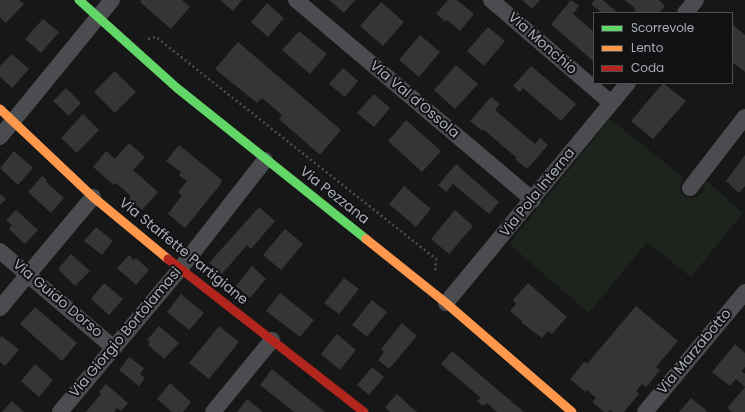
<!DOCTYPE html>
<html>
<head>
<meta charset="utf-8">
<style>
  body { margin:0 }
  #map { position:relative; width:745px; height:412px; overflow:hidden; background:#171717; font-family:Poppins,sans-serif }
  canvas { display:block }
  .legend { position:absolute; left:593px; top:12px; width:140px; height:72px; box-sizing:border-box; background:#111113; border:1px solid #4d4f55; margin:0; padding:5px 7px; list-style:none; font-size:12px; color:#a8adb8 }
  .legend li { display:flex; align-items:center; gap:8px; height:20px }
  .legend b { width:20px; border:1px solid #4d4f55 }
</style>
</head>
<body>
<div id="map">
<canvas width="745" height="412"></canvas>
<ul class="legend">
<li><b style="height:5px;background:#63d668"></b>Scorrevole</li>
<li><b style="height:5px;background:#ff974d"></b>Lento</li>
<li><b style="height:5px;background:#b3261e"></b>Coda</li>
</ul>
</div>
<script>
const c = document.querySelector('canvas').getContext('2d');
c.lineJoin = 'round';
function fill(path, color) {
  c.fillStyle = color;
  c.fill(path, 'evenodd');
}
function poly(rows) {
  const path = new Path2D();
  for (const r of rows) {
    path.moveTo(r[0], r[1]);
    for (let i = 2; i < r.length; i += 2) path.lineTo(r[i], r[i + 1]);
  }
  return path;
}
function trace(path, color, width, dash) {
  c.strokeStyle = color;
  c.lineWidth = width;
  c.lineCap = dash ? 'butt' : 'round';
  c.setLineDash(dash || []);
  c.stroke(path);
}
function label(font, color, halo, rows, align = 'center') {
  c.font = font + ' Poppins,sans-serif';
  c.lineWidth = 4;
  c.setLineDash([]);
  c.textBaseline = 'middle';
  c.strokeStyle = halo;
  c.fillStyle = color;
  for (const [text, x, y, turn = 0] of rows) {
    c.save();
    c.translate(x, y);
    c.rotate((+turn || 0) * Math.PI / 180);
    c.textAlign = isNaN(turn) ? turn : align;
    if (halo) c.strokeText(text, 0, 0);
    c.fillText(text, 0, 0);
    c.restore();
  }
}
fill(poly([
  [610,119,683,177,680,187,681,193,687,198,695,198,701,193,705,187,705,179,743,213,691,277,647,242,589,313,509,244]
]), '#1d241e');
fill(poly([
  [0,0,19,0,24,4,6,23,0,17],
  [141,0,182,0,190,7,171,29,140,2],
  [220,0,242,0,233,11],
  [329,0,355,0,344,13],
  [448,0,457,0,474,14,460,31,447,20,446,22,436,14],
  [522,0,540,0,532,9],
  [571,0,579,6,573,14,594,32,594,62,551,24],
  [595,0,603,0,618,13,602,13,591,4],
  [625,0,659,0,665,6,659,13,633,13,636,9],
  [381,2,404,22,383,46,360,26],
  [267,3,284,18,268,37,251,22],
  [43,19,59,32,41,53,25,39],
  [732,24,745,35,745,72,732,62],
  [488,27,505,41,484,66,467,51],
  [299,31,327,54,310,74,282,50],
  [420,35,440,52,419,77,399,60],
  [238,42,341,130,320,155,279,119,282,115,262,98,257,103,215,69],
  [12,54,29,69,12,88,0,77,0,66],
  [456,65,478,84,455,109,434,90],
  [531,66,576,104,561,121,523,88,520,92,513,86],
  [343,68,358,81,345,97,329,84],
  [115,71,136,92,115,113,94,92],
  [663,83,686,101,653,139,631,121],
  [66,88,81,103,69,116,53,101],
  [374,94,390,108,374,127,357,113],
  [491,97,500,104,495,110,535,144,540,138,548,145,527,169,515,159,517,158,484,130,482,131,470,121],
  [83,114,99,130,77,153,61,138],
  [406,120,441,151,422,172,388,141],
  [129,143,145,157,133,170,158,192,142,210,129,199,131,196,116,183,114,185,93,167,106,151,115,159],
  [179,145,222,180,220,185,185,228,168,214,182,195,178,192,187,181,179,175,181,172,166,161],
  [14,151,33,168,18,185,0,168],
  [745,155,745,186,739,193,726,181],
  [456,164,499,202,489,214,453,184,446,192,438,185],
  [42,176,47,180,46,182,64,198,51,213,28,192],
  [404,186,431,209,416,227,389,204],
  [0,194,6,199,0,205],
  [259,207,275,221,251,249,247,245,222,274,209,263],
  [16,210,38,230,25,244,9,229,12,225,6,220],
  [455,210,473,226,449,254,431,239],
  [96,227,113,241,102,255,84,241],
  [285,229,303,244,281,270,263,255],
  [71,254,90,271,75,286,58,269],
  [129,255,134,260,136,258,149,270,136,285,117,268],
  [252,266,266,279,250,298,236,286],
  [344,278,359,289,339,314,324,303],
  [104,283,123,299,109,315,91,299],
  [528,283,567,317,552,334,548,331,542,338,521,322,522,321,510,311,516,304,513,300],
  [280,293,314,320,300,337,266,311],
  [181,294,204,313,189,330,167,312],
  [372,300,387,312,367,337,352,325],
  [636,306,678,341,656,367,660,370,646,387,642,384,636,391,639,394,624,412,613,412,610,410,608,412,604,412,592,402,596,398,587,390,585,392,570,379,585,361,587,364],
  [35,307,77,343,62,361,20,324],
  [402,323,417,336,389,369,378,360,384,352,381,349],
  [159,326,179,343,164,359,148,345,150,342,147,340],
  [219,326,239,342,209,379,189,363],
  [337,334,356,350,340,370,321,354],
  [2,336,19,350,5,366,0,362,0,338],
  [735,344,745,353,745,367,742,371,745,374,745,387,736,379,730,386,712,372],
  [452,351,524,412,497,412,487,403,483,406,477,401,481,398,441,364],
  [129,357,144,368,140,374,145,378,139,386,119,370],
  [35,364,53,380,39,397,21,381],
  [372,367,384,377,369,395,357,385],
  [272,369,300,392,325,412,294,412,260,385],
  [170,383,191,402,183,412,172,412,157,399],
  [106,384,128,403,121,411,117,408,114,412,86,412,101,394,99,392],
  [745,387,745,412,732,412,727,408],
  [397,394,413,409,417,412,390,412,385,407],
  [691,398,707,411,706,412,679,412],
  [247,399,263,412,237,412],
  [12,401,24,412,2,412]
]), '#353536');
trace(poly([
  [148,39,156,37,436,259,435,272]
]), '#4d4e52', 2.5, [2, 3]);
trace(poly([
  [296,0,533,200],
  [491,0,611,103],
  [685,13,696,0],
  [0,137,112,0],
  [690,188,745,117],
  [0,251,114,348],
  [446,303,628,83],
  [0,308,93,197],
  [60,412,180,269,265,160],
  [213,412,272,340],
  [645,412,745,292]
]), '#4b4c50', 16);
trace(poly([
  [79,0,177,88,366,239]
]), '#63d668', 9);
trace(poly([
  [0,109,93,197,168,259],
  [366,239,446,303,572,412]
]), '#ff974d', 9);
trace(poly([
  [168,259,364,412]
]), '#b3261e', 9);
label('14px', '#a8adb8', '#111113', [
  ["Via Monchio",542,44,41],
  ["Via Val d'Ossola",414,100,40],
  ["Via Pola Interna",538,193,-51],
  ["Via Pezzana",334,196,38],
  ["Via Staffette Partigiane",183,252,39],
  ["Via Guido Dorso",57,299,40],
  ["Via Giorgio Bortolamasi",126,333,-50],
  ["Via Marzabotto",695,352,-50]
]);
</script>
</body>
</html>
